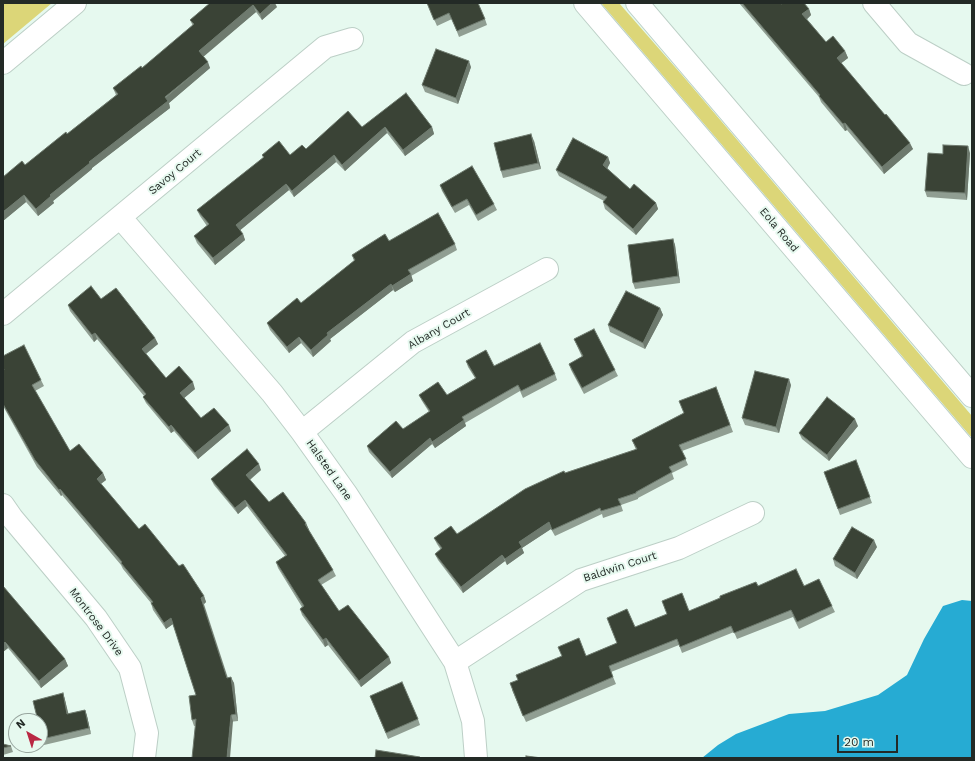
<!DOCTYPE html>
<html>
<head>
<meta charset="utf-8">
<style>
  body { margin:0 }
  #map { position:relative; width:975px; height:761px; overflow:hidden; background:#e6f9ef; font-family:"Work Sans",sans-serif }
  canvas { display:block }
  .frame { position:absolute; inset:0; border:4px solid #232a26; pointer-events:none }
  .north { position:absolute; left:8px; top:713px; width:40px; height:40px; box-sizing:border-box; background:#e6f9ef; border:1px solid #98a69f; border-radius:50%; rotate:321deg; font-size:11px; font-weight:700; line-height:16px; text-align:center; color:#232a26 }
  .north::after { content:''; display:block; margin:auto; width:14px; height:18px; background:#b92843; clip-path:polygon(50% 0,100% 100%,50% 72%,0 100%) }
  .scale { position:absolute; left:837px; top:735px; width:61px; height:18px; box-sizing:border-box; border:2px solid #232a26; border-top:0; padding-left:5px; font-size:12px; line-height:14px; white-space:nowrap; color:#232a26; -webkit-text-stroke:3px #e6f9ef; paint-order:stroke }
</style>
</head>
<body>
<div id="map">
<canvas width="975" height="761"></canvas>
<div class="frame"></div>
<div class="north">N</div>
<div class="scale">20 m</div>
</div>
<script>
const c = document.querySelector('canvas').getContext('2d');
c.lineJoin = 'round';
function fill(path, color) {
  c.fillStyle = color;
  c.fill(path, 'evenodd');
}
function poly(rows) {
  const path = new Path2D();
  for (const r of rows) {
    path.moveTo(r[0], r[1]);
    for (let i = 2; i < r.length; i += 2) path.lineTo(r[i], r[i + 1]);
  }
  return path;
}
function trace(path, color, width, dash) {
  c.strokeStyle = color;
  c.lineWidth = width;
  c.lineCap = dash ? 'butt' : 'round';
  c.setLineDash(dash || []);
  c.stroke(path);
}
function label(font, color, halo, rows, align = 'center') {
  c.font = font + ' "Work Sans",sans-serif';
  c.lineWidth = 4;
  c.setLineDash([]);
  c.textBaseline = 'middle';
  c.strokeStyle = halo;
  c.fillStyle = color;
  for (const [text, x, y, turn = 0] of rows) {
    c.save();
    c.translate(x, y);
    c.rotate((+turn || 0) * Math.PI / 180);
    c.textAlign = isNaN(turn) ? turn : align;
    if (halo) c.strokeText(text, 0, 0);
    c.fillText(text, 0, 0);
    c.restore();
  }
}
fill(poly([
  [3,3,52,3,3,44],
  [601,3,619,3,682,75,972,416,972,438]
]), '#dcd678');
fill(poly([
  [962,600,972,601,972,758,702,758,718,745,736,734,789,714,825,711,878,695,907,675,924,639,943,606]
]), '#26abd3');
const street = poly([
  [874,3,908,43,964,74],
  [3,63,75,3],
  [120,217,272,393,302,432,347,495,455,662,473,721,476,758],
  [3,314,325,47,352,39],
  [302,432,413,342,547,269],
  [3,505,12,518,96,618,130,668,147,733,144,758],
  [455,662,581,580,679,548,753,513]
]);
const secondary = poly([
  [585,3,972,457],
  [637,3,972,396]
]);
trace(street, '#bccfc6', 24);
trace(secondary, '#bccfc6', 24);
trace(street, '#fff', 22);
trace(secondary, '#fff', 22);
fill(poly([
  [210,3,277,7,262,20,256,12,203,56,210,68,169,103,170,108,92,168,92,169,53,201,54,203,38,216,26,202,3,221,25,165,67,134,116,95,113,88,142,68,193,26,190,20],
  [427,3,485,19,487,25,459,37,452,19,437,26],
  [739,3,780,3,782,4,809,9,811,15,807,19,826,42,845,51,848,58,841,63,913,149,884,174,847,130,845,131,821,102,819,97],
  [471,67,458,104,425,92,422,85],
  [362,127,432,127,434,134,405,156,387,133,345,171,336,162,294,197,289,190,240,230,243,234,245,240,215,265,197,243,194,236,207,226,200,216,197,210,263,158,262,155,290,155],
  [534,141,541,169,503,178,501,171],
  [970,153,967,200,927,197,925,191,943,154],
  [608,157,610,163,607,168,630,189,656,203,658,209,636,235,605,209,603,202,604,201,559,176,556,170],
  [440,185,494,204,497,210,478,221,469,205,455,213,442,191],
  [673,239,675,245,680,283,635,289,633,283],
  [389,241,455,244,457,250,411,276,413,281,395,292,393,290,330,339,331,341,313,357,301,343,289,353,270,330,267,323,301,303,354,261,352,255],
  [101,299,155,338,158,344,146,354,166,378,195,389,184,398,201,418,231,431,198,459,174,431,171,433,146,403,143,397,144,396,97,339,94,342,70,311,68,305],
  [660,308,663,315,645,349,610,332,608,325],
  [574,339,615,370,618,376,584,394,571,370,569,364,582,357,577,346],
  [3,356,41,380,44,386,35,391,70,451,103,473,106,480,101,484,139,529,204,596,206,602,204,604,228,678,234,683,238,721,194,726,192,720,196,695,173,624,166,629,153,610,151,603,123,569,121,565,62,495,61,496,37,467,3,406],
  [466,361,494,366,555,374,557,380,523,398,520,391,465,423,466,426,435,448,432,444,392,478,369,452,367,446,403,429,429,412,422,401,419,395,447,395,475,378,468,367],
  [791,385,779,433,745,425,742,418],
  [716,387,733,432,682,451,688,465,672,473,674,479,638,498,638,499,621,505,623,511,603,518,602,514,555,536,551,529,522,548,524,553,507,565,505,561,463,593,438,560,435,554,441,550,437,544,434,538,457,534,565,473,636,450,632,440,684,413],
  [858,426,829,461,802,439,799,433],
  [856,460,872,503,840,515,824,472],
  [261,470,250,480,269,502,306,523,309,530,308,530,333,570,336,576,321,585,339,611,389,657,391,663,361,687,328,645,325,647,302,615,300,609,302,607,278,568,276,562,285,556,247,506,238,514,214,485,211,479],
  [877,547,857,579,835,566,833,559],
  [3,586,65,659,68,666,41,688,8,648,3,652],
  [758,586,804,586,832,606,835,612,799,629,793,617,737,639,734,632,682,653,679,645,611,672,616,684,526,722,512,690,518,680,586,656,617,643,635,627,689,611],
  [63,693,65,700,68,714,85,710,87,716,91,734,44,745,42,739],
  [370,696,418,719,420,725,388,739],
  [3,744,11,746,13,752,3,755]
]), '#909e92');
fill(poly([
  [272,3,275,3,277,7,262,20,260,14],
  [253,5,256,12,202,58,199,51],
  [809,9,811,15,805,21,802,14],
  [845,51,848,58,839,65,837,58],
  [469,61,471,67,458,104,456,98],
  [208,62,210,68,169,103,170,108,92,168,92,169,53,201,54,203,38,216,36,209,50,195],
  [845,123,847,130,845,131,843,124],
  [385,127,387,133,345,171,342,165],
  [432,127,434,134,405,156,403,150],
  [531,134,534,141,541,169,538,163],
  [910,143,913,149,884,174,882,167],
  [968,146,970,153,967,200,965,193],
  [334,155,336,162,294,197,292,191],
  [608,157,610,163,606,171,603,165],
  [286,184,289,190,238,232,236,225],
  [24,195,26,202,3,221,3,212],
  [656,203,658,209,636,235,633,229],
  [243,234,245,240,215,265,213,258],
  [673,239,675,245,680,283,678,276],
  [411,274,413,281,395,292,392,286],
  [391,284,393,290,330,339,331,341,313,357,311,350,327,333],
  [660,308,663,315,645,349,643,343],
  [95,333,97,339,94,342,92,335],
  [299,337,301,343,289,353,287,347],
  [155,338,158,344,144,355,142,349],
  [789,379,791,385,779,433,776,427],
  [193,382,195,389,183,399,180,393],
  [855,419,858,426,829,461,827,455],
  [464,420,466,426,435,448,432,442],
  [171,425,174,431,171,433,169,427],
  [229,425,231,431,198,459,195,453],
  [430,438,432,444,392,478,390,472],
  [259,464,261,470,248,481,246,475],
  [103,473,106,480,99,485,97,479],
  [60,489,62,495,61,496,59,490],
  [245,500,247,506,238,514,235,508],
  [549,522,551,529,522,548,524,553,507,565,505,559,519,542],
  [306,523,309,530,307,531,305,524],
  [874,540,877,547,857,579,855,573],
  [502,555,505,561,463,593,461,587],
  [204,596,206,602,204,604,201,598],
  [171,618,173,624,166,629,164,623],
  [326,638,328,645,325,647,323,640],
  [5,642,8,648,3,652,3,644],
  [389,657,391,663,361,687,359,681],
  [65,659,68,666,41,688,39,681],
  [231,677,234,683,238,721,236,714],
  [63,693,65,700,70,720,67,714],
  [85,710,87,716,91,734,89,728],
  [231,715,233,721,230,758,227,758]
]), '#6e7a6e');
const building = poly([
  [210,3,272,3,260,14,253,5,199,51,208,62,165,97,168,101,89,162,90,163,50,195,51,196,36,209,24,195,3,212,3,177,22,161,25,165,66,132,67,134,118,94,113,88,141,66,142,68,194,24,190,20,210,3],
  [427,3,478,3,485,19,457,31,449,13,434,20,427,3],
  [742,3,780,3,782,4,783,3,804,3,809,9,802,14,826,42,833,36,845,51,837,58,885,115,886,114,910,143,882,167,845,123,843,124,819,96,820,95,742,3],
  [436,49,469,61,456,98,422,85,436,49],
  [406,93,432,127,403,150,385,127,342,165,334,155,292,191,286,184,236,225,243,234,213,258,194,236,209,224,197,210,264,157,262,155,279,141,290,155,302,145,306,149,348,111,362,127,406,93],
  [531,134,538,163,501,171,494,143,531,134],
  [573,138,608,157,603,165,630,189,634,184,656,203,633,229,603,202,607,197,556,170,573,138],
  [943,145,968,146,965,193,925,191,928,153,943,154,943,145],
  [472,166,494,204,476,215,467,199,452,207,440,185,472,166],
  [438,213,455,244,408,270,411,274,392,286,391,284,327,333,328,335,311,350,299,337,287,347,267,323,297,298,301,303,355,260,352,255,385,234,389,241,438,213],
  [673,239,678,276,633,283,628,245,673,239],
  [91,286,101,299,116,288,155,338,142,349,166,378,179,366,193,382,180,393,201,418,214,408,229,425,195,453,171,425,169,427,143,397,146,394,95,333,92,335,68,305,91,286],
  [626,291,660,308,643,343,608,325,626,291],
  [594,329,615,370,582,388,569,364,583,356,574,339,594,329],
  [540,343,555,374,521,391,518,385,462,417,464,420,432,442,430,438,390,472,367,446,396,421,403,429,430,411,419,395,438,382,447,395,476,378,466,361,486,350,494,366,540,343],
  [24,345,41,380,32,385,70,451,79,444,103,473,97,479,139,529,145,524,179,566,183,564,204,596,201,598,227,678,231,677,236,714,231,715,227,758,192,758,196,719,192,720,189,696,196,695,171,618,164,623,151,603,153,602,121,563,122,562,60,489,59,490,35,460,3,404,3,370,4,370,3,368,3,356,24,345],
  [755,371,789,379,776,427,742,418,755,371],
  [716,387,730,425,679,445,686,459,669,467,672,472,636,492,636,493,618,499,621,505,601,511,600,508,552,530,549,522,519,542,522,547,505,559,502,555,461,587,435,554,442,548,434,538,451,526,457,534,525,489,564,471,565,473,637,449,632,440,684,413,679,401,716,387],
  [827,397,855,419,827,455,799,433,827,397],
  [247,449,259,464,246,475,269,502,283,492,306,523,305,524,333,570,318,580,339,611,348,605,389,657,359,681,326,638,323,640,300,609,304,606,276,562,287,555,245,500,235,508,211,479,247,449],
  [856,460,870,497,838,509,824,472,856,460],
  [852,527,874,540,855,573,833,559,852,527],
  [796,569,804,586,819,579,832,606,797,622,791,610,734,633,731,626,680,647,677,639,609,666,613,677,523,716,510,683,518,680,516,675,562,656,558,647,579,638,586,656,617,643,607,618,627,609,635,627,667,614,662,601,682,593,689,611,720,598,720,596,756,582,758,586,796,569],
  [3,586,65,659,39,681,5,642,3,644,3,586],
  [402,682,418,719,386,733,370,696,402,682],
  [63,693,67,714,85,710,89,728,42,739,40,731,40,721,38,721,33,701,63,693],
  [3,744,11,746,3,748,3,744],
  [376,750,420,757,420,758,375,758,376,750],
  [526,756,542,758,526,758,526,756]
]);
fill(building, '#3a4336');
trace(building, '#6e7a6e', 1);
label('11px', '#232a26', '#e6f9ef', [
  ["Savoy Court",175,172,-40],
  ["Eola Road",779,230,50],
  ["Albany Court",439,329,-30],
  ["Halsted Lane",329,470,55],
  ["Baldwin Court",620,567,-18],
  ["Montrose Drive",96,622,53]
]);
</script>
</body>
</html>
